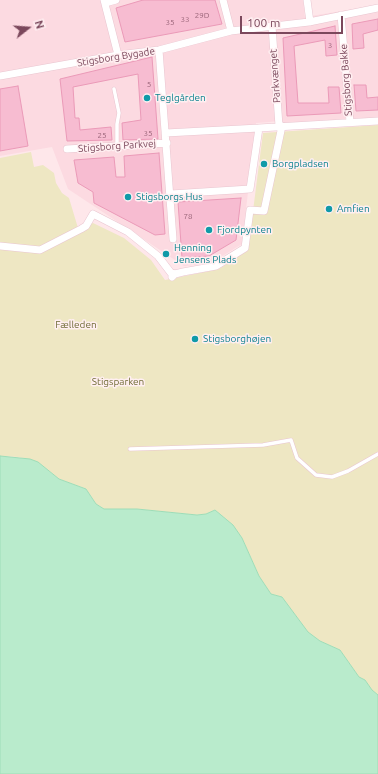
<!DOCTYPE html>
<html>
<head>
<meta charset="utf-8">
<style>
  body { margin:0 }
  #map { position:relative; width:378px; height:774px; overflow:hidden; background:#fee7ea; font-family:Ubuntu,sans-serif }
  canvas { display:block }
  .north { position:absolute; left:8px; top:8px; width:40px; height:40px; -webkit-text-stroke:3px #ffeff1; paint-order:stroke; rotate:73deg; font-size:11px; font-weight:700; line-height:16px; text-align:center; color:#7b485c }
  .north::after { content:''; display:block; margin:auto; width:14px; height:18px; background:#7b485c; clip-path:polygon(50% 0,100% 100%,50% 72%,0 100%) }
  .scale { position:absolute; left:240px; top:16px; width:103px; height:18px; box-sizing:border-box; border:2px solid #7b485c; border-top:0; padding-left:5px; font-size:12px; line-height:14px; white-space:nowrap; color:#7b485c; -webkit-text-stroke:3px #ffeff1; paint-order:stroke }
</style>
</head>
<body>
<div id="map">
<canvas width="378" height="774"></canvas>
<div class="north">N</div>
<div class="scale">100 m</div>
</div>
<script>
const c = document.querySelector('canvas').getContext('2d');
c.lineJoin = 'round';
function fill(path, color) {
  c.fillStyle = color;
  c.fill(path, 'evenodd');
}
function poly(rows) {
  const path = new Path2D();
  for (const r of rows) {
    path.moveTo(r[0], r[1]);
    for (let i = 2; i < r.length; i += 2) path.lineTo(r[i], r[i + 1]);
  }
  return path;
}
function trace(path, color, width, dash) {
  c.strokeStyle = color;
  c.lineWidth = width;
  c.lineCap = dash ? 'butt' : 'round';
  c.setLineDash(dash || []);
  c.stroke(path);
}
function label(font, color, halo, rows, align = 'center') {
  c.font = font + ' Ubuntu,sans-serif';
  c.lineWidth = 3;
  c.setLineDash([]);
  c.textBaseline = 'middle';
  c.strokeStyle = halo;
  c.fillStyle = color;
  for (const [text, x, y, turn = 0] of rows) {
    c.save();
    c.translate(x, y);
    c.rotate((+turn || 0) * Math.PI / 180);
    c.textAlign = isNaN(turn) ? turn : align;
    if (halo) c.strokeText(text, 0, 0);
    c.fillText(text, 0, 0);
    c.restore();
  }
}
fill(poly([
  [0,0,303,0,305,17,378,5,378,118,352,119,351,117,345,117,345,119,282,124,281,121,256,123,242,244,211,263,184,266,68,189,52,147,0,156]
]), '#fcdae1');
fill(poly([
  [378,125,378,695,372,690,365,680,359,677,340,650,320,641,308,632,282,597,271,594,259,576,242,538,233,525,215,510,206,514,197,515,137,509,104,509,96,504,86,489,59,479,38,462,18,457,0,456,0,158,31,152,34,167,43,165,54,173,56,183,62,193,69,198,78,228,93,223,124,238,151,260,165,280,219,269,248,250,263,133]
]), '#eee7c3');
const water = poly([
  [0,456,30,459,38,462,59,479,86,489,96,504,104,509,137,509,197,515,206,514,215,510,233,525,242,538,259,576,271,594,282,597,308,632,320,641,340,650,359,677,365,680,372,690,378,695,378,774,0,774,0,456]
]);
fill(water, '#b9ebcc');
trace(water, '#9eddb7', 1);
const building = poly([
  [143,0,215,0,222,24,125,42,116,8,143,0],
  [378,19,378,30,363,34,364,48,353,49,352,24,378,19],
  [335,26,337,55,326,56,325,40,294,46,298,103,329,103,328,87,339,87,341,113,287,116,283,38,335,26],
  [152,57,158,139,123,140,122,123,141,120,138,74,73,87,75,118,79,118,80,130,111,127,112,140,67,141,60,79,152,57],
  [354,85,366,85,367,98,378,97,378,110,356,111,354,85],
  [18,86,28,146,0,151,0,89,18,86],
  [159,153,165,234,155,235,94,203,93,192,78,183,74,160,114,157,116,177,125,177,124,156,159,153],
  [241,198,236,240,209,256,182,258,178,202,241,198]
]);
fill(building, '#f7bcd1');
trace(building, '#eb9ab8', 1);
const lane = poly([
  [114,89,119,113,117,124,117,146],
  [130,449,263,445,291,440,297,458,316,475,332,477,348,471,378,454]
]);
const street = poly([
  [104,0,118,55],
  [223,0,231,31],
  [307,0,310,22],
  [105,3,116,0],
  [341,15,350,122],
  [272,26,279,126],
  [159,50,173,239],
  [0,76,118,55,159,50,231,31,309,22,378,8],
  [166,133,259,128],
  [67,149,167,143],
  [171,194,250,189,259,128,378,121],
  [0,246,40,250,81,229,86,226,93,214,128,232,158,256,171,273,175,274],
  [172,277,175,274,183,272,216,266,245,248,250,210,264,211,282,126]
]);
trace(lane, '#e9c6d0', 4.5);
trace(street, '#e9c6d0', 8);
trace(lane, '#fff', 3.5);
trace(street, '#fff', 7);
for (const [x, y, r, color] of [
  [147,98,4,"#0f9aa8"],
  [264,164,4,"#0f9aa8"],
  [128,197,4,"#0f9aa8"],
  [329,209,4,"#0f9aa8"],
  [209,230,4,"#0f9aa8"],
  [166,254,4,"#0f9aa8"],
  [195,339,4,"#0f9aa8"]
]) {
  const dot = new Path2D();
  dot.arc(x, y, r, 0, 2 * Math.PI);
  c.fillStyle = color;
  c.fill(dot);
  trace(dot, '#ffeff1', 1.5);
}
label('8px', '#9a6579', null, [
  ["29D",202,15],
  ["33",185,19],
  ["35",170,22],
  ["3",330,45],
  ["5",149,84],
  ["35",148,133],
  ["25",102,135],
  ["78",188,216]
]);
label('10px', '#7b485c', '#ffeff1', [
  ["Stigsborg Bygade",116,57,-9],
  ["Parkvænget",275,76,-94],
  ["Stigsborg Bakke",346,80,-94],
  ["Stigsborg Parkvej",117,146,-4]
]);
label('10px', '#0d838f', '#ffeff1', [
  ["Teglgården",155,98],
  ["Borgpladsen",272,164],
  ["Stigsborgs Hus",136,197],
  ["Amfien",337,209],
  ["Fjordpynten",217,230],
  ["Henning",174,248],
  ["Jensens Plads",174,260],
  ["Stigsborghøjen",203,339]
], 'left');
label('10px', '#706c36', '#ffeff1', [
  ["Fælleden",76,325],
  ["Stigsparken",118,382]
]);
</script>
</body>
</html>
